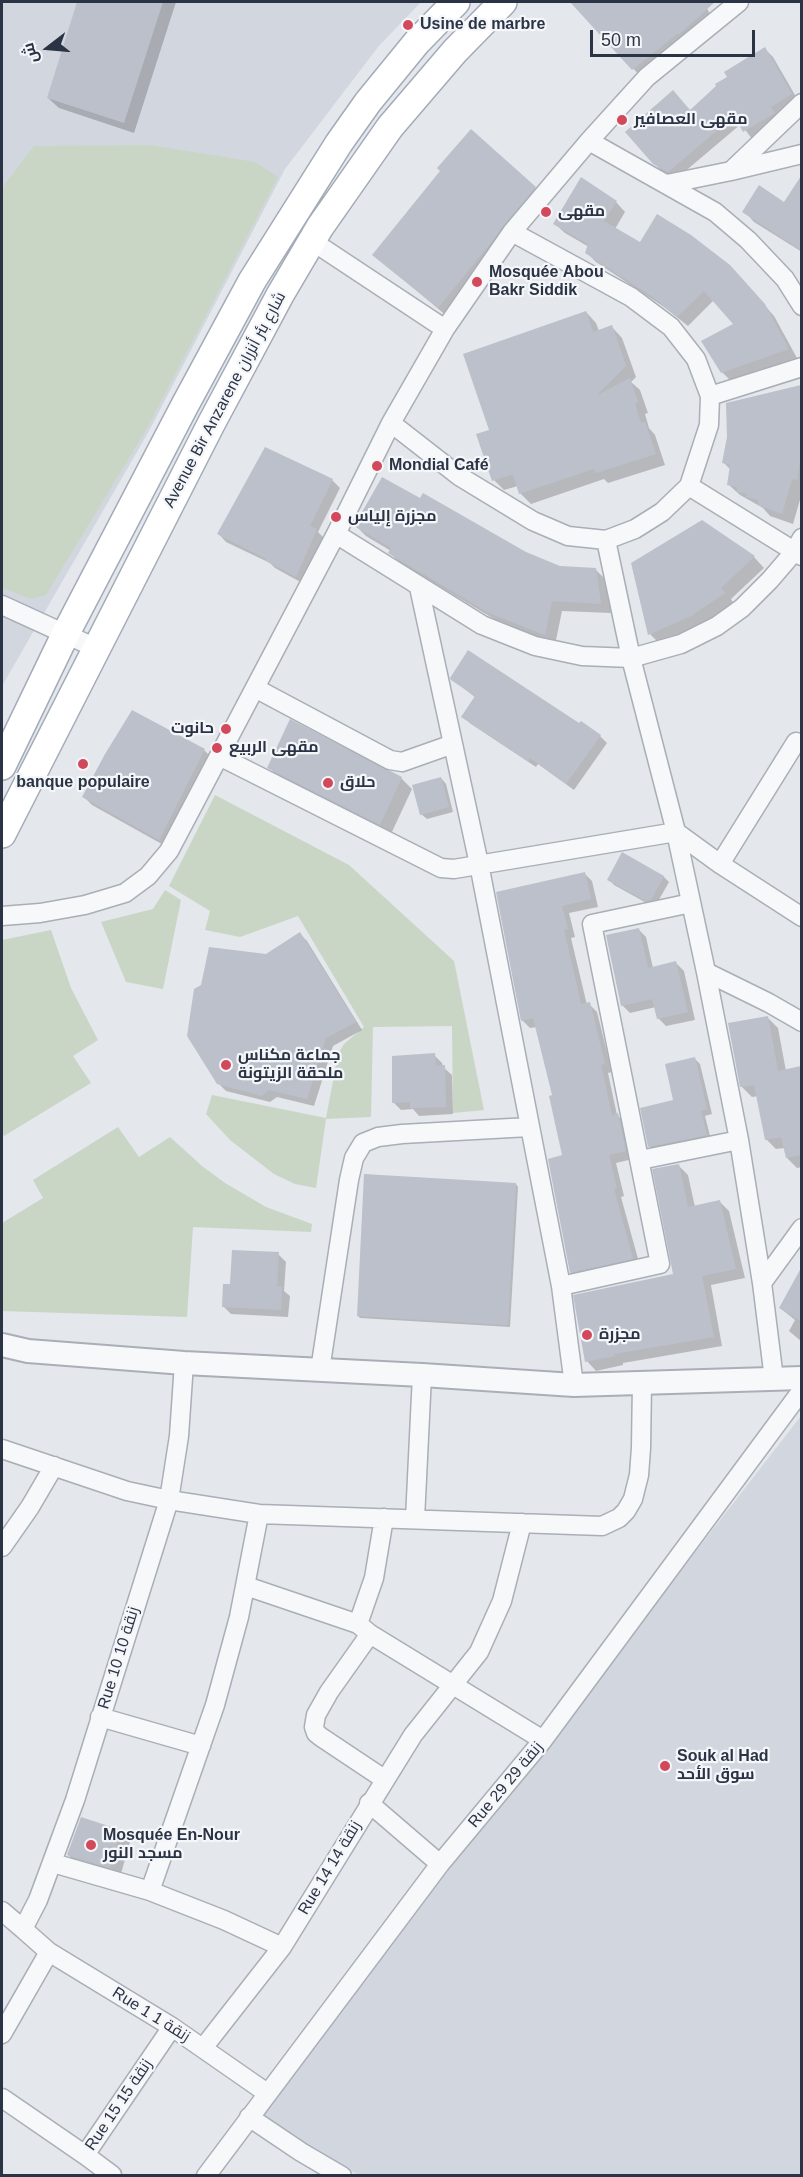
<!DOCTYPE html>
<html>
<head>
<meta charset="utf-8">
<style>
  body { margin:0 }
  #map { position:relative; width:803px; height:2177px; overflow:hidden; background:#e4e7ec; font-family:Arial,Cairo,sans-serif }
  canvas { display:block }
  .frame { position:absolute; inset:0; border:3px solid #2b3445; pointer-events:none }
  .north { position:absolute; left:18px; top:18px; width:60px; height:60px; -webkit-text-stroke:4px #f4f6f9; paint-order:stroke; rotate:254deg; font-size:16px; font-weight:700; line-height:24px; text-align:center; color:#2b3445 }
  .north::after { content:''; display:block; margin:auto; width:21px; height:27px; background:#2b3445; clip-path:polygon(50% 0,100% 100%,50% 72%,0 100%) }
  .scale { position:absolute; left:590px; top:30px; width:165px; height:27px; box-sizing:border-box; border:3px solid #2b3445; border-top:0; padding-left:8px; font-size:18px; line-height:21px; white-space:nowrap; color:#2b3445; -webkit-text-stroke:4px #f4f6f9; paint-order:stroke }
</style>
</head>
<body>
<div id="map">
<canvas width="803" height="2177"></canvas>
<div class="frame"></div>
<div class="north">ش</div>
<div class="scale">50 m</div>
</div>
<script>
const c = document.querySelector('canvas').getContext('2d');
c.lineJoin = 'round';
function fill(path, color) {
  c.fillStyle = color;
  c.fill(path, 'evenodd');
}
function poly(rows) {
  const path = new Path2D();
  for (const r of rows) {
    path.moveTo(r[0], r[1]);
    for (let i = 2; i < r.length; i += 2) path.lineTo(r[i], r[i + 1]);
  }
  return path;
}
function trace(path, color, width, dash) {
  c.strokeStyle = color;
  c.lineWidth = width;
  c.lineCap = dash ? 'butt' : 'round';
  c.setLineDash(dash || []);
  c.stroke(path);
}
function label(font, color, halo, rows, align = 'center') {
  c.font = font + ' Arial,Cairo,sans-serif';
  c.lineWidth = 4.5;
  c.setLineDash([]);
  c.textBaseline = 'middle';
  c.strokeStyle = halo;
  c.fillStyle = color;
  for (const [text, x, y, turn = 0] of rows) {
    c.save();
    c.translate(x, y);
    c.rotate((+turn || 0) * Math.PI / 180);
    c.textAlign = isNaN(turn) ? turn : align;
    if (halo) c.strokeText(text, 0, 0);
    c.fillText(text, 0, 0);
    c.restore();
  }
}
fill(poly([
  [2,2,421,2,378,47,285,169,149,431,2,686],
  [801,1416,801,2175,358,2175,258,2115]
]), '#d2d6de');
fill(poly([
  [150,145,255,162,278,177,146,430,46,595,31,599,2,588,2,188,34,146],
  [215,795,349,865,454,961,484,1110,453,1113,452,1026,373,1027,371,1117,326,1119,316,1188,295,1184,274,1174,230,1140,206,1114,212,1095,326,1118,338,1054,344,1044,364,1027,298,916,240,937,205,930,210,911,169,886],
  [165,890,181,900,163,989,126,982,101,922,153,909],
  [51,930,71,988,98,1040,73,1056,91,1083,4,1136,2,1132,2,940],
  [118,1127,139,1157,170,1137,202,1166,225,1183,266,1207,312,1224,311,1232,193,1227,187,1317,2,1311,2,1223,43,1198,33,1180]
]), '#c9d6c5');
fill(poly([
  [79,2,176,2,134,133,59,108,48,98],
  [586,2,712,2,707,8,712,19,641,77,579,9],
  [765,49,773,57,799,102,752,139,741,124,676,179,663,172,654,163,691,111],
  [799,182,802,183,802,252,754,222,744,211,785,204],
  [535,188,544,197,448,317,374,255],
  [616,202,625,212,615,229,640,244,740,277,774,316,797,358,732,382,722,372,735,324,714,300,688,326,664,307,596,262,586,252,589,247,565,233,555,224],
  [586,312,596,323,599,331,612,327,622,338,636,377,631,382,640,390,648,413,645,414,649,428,655,435,665,465,608,483,604,479,531,504,520,493,518,486,504,490,494,480,491,431],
  [801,387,802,493,793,524,770,516,763,508,740,495,729,485,731,470,724,463],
  [332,480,340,488,318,532,324,538,304,584,275,568,270,563,226,542,219,534],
  [702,522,754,557,764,568,731,599,734,604,701,626,660,644,650,634],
  [356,526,560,567,595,569,606,580,611,613,562,611,555,645,501,623,400,563,390,553,391,551,366,536],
  [452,679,580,725,600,736,607,743,574,790,538,764,536,767,471,724,463,717,476,698],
  [204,750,212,758,167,847,92,805,84,797],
  [269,767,401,778,412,789,391,834,279,778],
  [441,778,446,784,453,812,427,819,421,814],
  [623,854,664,877,669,882,656,905,652,906,614,885,609,879],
  [584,873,592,881,598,907,569,913,575,937,571,938,587,1005,589,1004,597,1012,612,1072,608,1073,617,1115,626,1123,633,1159,616,1163,624,1196,621,1197,640,1266,579,1280,571,1272,564,1156,554,1096,537,1027,530,1028,522,1020,498,894],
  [638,929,646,937,653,968,676,963,684,971,695,1020,666,1026,658,1018,656,1007,630,1013,622,1005],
  [300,934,307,941,362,1030,333,1046,314,1106,277,1097,270,1102,226,1091,218,1083],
  [767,1017,778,1028,786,1071,802,1067,802,1167,797,1168,787,1158,785,1148,776,1149,766,1139,758,1096,752,1097,741,1086],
  [434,1055,442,1063,443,1067,452,1075,453,1114,419,1116,413,1109,401,1110,393,1102],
  [695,1059,700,1064,712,1114,705,1116,711,1140,655,1151,649,1146,675,1101],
  [678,1165,688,1175,695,1207,720,1202,729,1211,745,1278,711,1285,722,1346,623,1363,623,1365,596,1371,587,1361,674,1275],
  [516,1184,518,1187,510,1327,360,1318,358,1316],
  [278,1254,286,1262,284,1291,290,1296,288,1317,231,1314,223,1306],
  [792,1288,802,1294,802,1342,789,1331,795,1320,780,1308],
  [120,1831,130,1842,120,1877,79,1865,68,1855]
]), '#0003');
fill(poly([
  [77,2,163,2,124,123,47,98],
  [570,2,715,2,678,35,677,34,632,70],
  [765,47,792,94,771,107,775,113,743,132,734,116,668,172,653,164,625,132,673,90,690,110,716,86,715,84,727,77,724,72],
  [471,129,536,187,438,308,372,255,440,171,437,168],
  [801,176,801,250,742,212,759,185,784,202],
  [581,177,617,201,604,221,640,242,657,214,691,235,730,265,765,304,789,349,721,373,701,341,733,324,704,291,677,317,653,297,585,253,588,244,553,224],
  [586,311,593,332,612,325,626,366,596,396,630,378,638,402,635,404,641,423,645,422,656,454,596,473,594,469,519,494,513,474,492,481,476,434,489,430,463,354],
  [801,385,801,453,797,480,792,479,782,514,758,505,758,500,746,497,746,493,737,492,737,487,727,485,730,465,722,463,727,437,726,403],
  [265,447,333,479,310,526,317,529,296,577,266,561,266,559,217,534],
  [382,477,420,498,423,493,526,552,560,566,596,568,601,604,552,601,545,635,489,613,388,553,391,548,354,526],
  [702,520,755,556,721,588,725,593,691,616,648,635,631,563],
  [468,650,579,723,581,721,601,735,566,784,530,758,528,761,461,717,475,696,451,680,450,678],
  [132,710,205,749,159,840,82,797,105,754],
  [290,719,402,777,380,825,267,768],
  [441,777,449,807,420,815,412,785],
  [622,852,664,876,651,900,646,901,607,880],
  [585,872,591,899,562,906,568,929,564,930,581,1004,590,1002,605,1064,601,1065,612,1115,618,1113,626,1151,609,1155,617,1189,614,1189,633,1259,570,1273,548,1159,562,1155,549,1096,552,1095,533,1018,521,1021,496,892],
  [639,928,648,968,676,961,688,1012,657,1019,652,999,621,1006,606,935],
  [300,932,356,1022,326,1038,307,1099,269,1090,262,1096,217,1084,187,1036,194,989,201,985,209,947,266,954],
  [768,1016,778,1071,801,1066,801,1155,786,1158,781,1137,765,1140,754,1085,740,1087,728,1023],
  [435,1053,436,1066,445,1065,446,1107,410,1108,410,1102,392,1103,392,1056],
  [695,1057,707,1109,701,1111,707,1135,648,1147,640,1108,673,1100,665,1064],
  [679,1164,688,1207,720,1200,736,1269,702,1276,714,1337,614,1354,615,1356,585,1362,573,1295,673,1274,652,1169],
  [364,1174,516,1183,508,1325,357,1316],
  [232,1250,279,1252,277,1286,282,1287,281,1310,222,1307,223,1284,230,1284],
  [801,1268,801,1321,779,1308],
  [81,1817,121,1830,110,1868,67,1855]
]), '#bbc0ca');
const minor = poly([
  [589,141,715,212,748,240,785,279,802,306],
  [732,170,802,103],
  [667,184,731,171,802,154],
  [312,241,445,329],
  [710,396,802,367],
  [391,423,459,476,533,521,568,536,606,540,635,529,662,512,689,486,709,425,710,396,696,359,671,327,631,297,512,232],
  [689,486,802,556],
  [336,534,482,625,535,646,582,656,631,658,681,644,717,626,742,608,770,580,794,552,802,538],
  [606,540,631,658,676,832,706,972,739,1140,762,1283,774,1379],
  [419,587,479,864,561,1286,574,1385],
  [2,605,96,648],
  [255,688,390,760,402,762,453,744],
  [219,756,441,868,454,869,676,832,720,864,802,917],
  [720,864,796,742],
  [2,916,40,913,85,905,125,893,148,876,169,851,336,534,391,423,445,329,512,232,589,141,647,77,739,2],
  [706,972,769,1003,802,1022],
  [640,1160,739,1140],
  [762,1283,802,1228],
  [561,1286,660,1264,592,924,691,903],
  [184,1363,179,1436,169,1500,75,1800,38,1900,23,1929,49,1952,172,2027,267,2093],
  [320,1370,349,1180,354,1158,363,1143,378,1137,402,1134,529,1127],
  [2,1449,127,1491,169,1500,259,1514,602,1526,619,1518,626,1511,633,1499,639,1475,641,1448,642,1383],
  [415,1519,422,1375],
  [2,1547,30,1507,54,1466],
  [246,1586,358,1624,370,1634,543,1740],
  [358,1624,374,1578,384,1518],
  [370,1634,329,1692,316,1715,314,1727,316,1733,321,1737,384,1779],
  [100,1717,201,1746],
  [369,1803,440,1864],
  [53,1863,150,1891,224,1920,282,1947],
  [150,1891,215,1705,239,1617,259,1514],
  [2,1911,23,1929],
  [2,2034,49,1952],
  [203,2048,282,1947,413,1735,479,1652,502,1601,522,1523],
  [2,2098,85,2155],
  [249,2117,301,2152,342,2176],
  [112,2175,85,2155,172,2027],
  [206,2176,440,1864,543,1740,802,1390]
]);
const tertiary = poly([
  [2,1345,28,1351,184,1363,422,1375,574,1385,802,1378]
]);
const primary = poly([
  [2,766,66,633,185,405,252,281,339,143,368,102,417,42,456,2],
  [2,834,211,424,280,295,320,227,390,127,455,51,503,2]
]);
trace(minor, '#a9aeb7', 21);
trace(tertiary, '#a9aeb7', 26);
trace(primary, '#a3abb8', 30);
trace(minor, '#f7f8fa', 18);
trace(tertiary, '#f7f8fa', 22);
trace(primary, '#fff', 27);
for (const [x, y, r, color] of [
  [408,25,6,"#d1495b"],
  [622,120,6,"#d1495b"],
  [546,212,6,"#d1495b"],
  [477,282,6,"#d1495b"],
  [377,466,6,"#d1495b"],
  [336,517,6,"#d1495b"],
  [226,729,6,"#d1495b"],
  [217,748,6,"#d1495b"],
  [83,764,6,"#d1495b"],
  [328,783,6,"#d1495b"],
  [226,1065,6,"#d1495b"],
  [587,1335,6,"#d1495b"],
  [665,1766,6,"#d1495b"],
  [91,1845,6,"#d1495b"]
]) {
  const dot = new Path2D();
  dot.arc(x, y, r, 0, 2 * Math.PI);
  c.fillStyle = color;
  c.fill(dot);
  trace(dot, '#f4f6f9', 2);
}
label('bold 16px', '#2b3445', '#f4f6f9', [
  ["Usine de marbre",420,25],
  ["مقهى العصافير",634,120],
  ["مقهى",558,212],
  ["Mosquée Abou",489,273],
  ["Bakr Siddik",489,291],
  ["Mondial Café",389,466],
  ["مجزرة إلياس",348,517],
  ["حانوت",214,729,"right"],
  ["مقهى الربيع",229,748],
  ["banque populaire",83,783,"center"],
  ["حلاق",340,783],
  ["جماعة مكناس",238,1056],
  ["ملحقة الزيتونة",238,1074],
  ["مجزرة",599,1335],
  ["Souk al Had",677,1757],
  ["سوق الأحد",677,1775],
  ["Mosquée En-Nour",103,1836],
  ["مسجد النور",103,1854]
], 'left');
label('16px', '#2b3445', '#f4f6f9', [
  ["Avenue Bir Anzarene شارع بئر أنزران",225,400,-62],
  ["Rue 10 زنقة 10",119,1658,-73],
  ["Rue 29 زنقة 29",506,1785,-50],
  ["Rue 14 زنقة 14",330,1868,-59],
  ["Rue 1 زنقة 1",151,2015,32],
  ["Rue 15 زنقة 15",119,2105,-56]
]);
</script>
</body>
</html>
